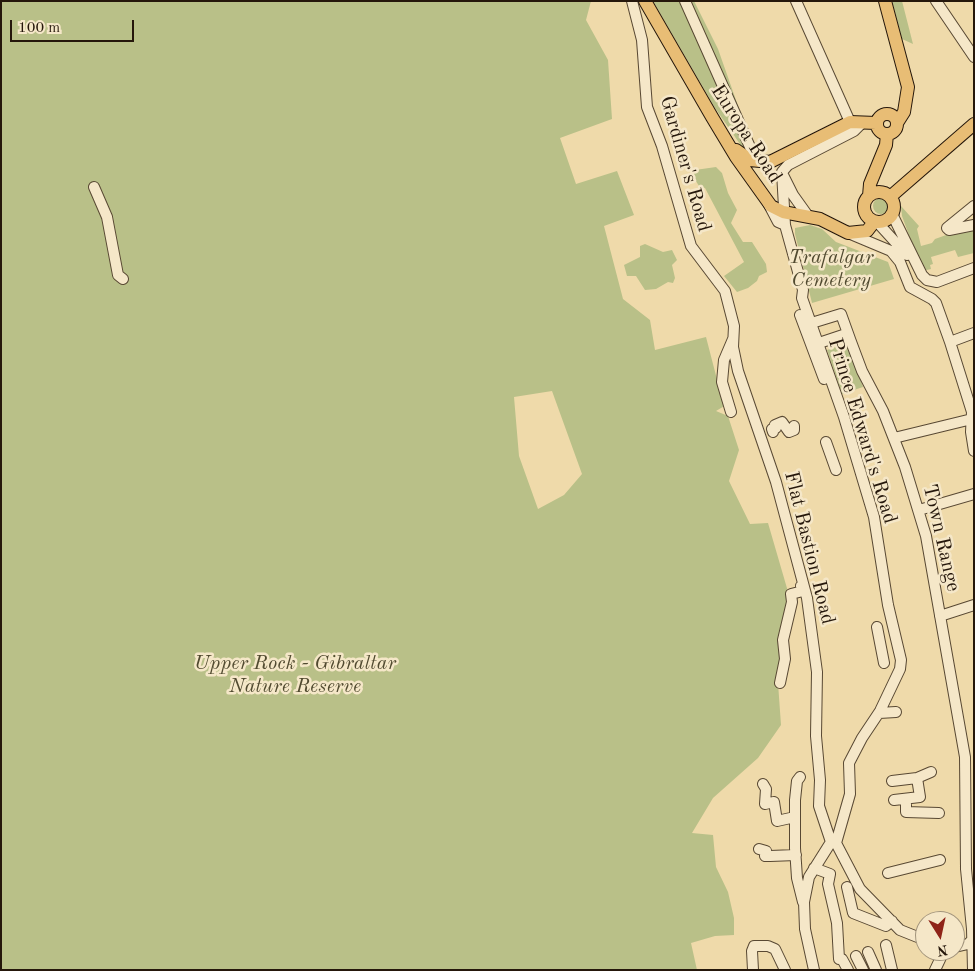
<!DOCTYPE html>
<html>
<head>
<meta charset="utf-8">
<style>
  body { margin:0 }
  #map { position:relative; width:975px; height:971px; overflow:hidden; background:#efdaaa; font-family:"Old Standard TT",serif }
  canvas { display:block }
  .frame { position:absolute; inset:0; border:2px solid #25170b; pointer-events:none }
  .north { position:absolute; left:915px; top:911px; width:50px; height:50px; box-sizing:border-box; background:#f5e7c8; border:1px solid #a2947c; border-radius:50%; rotate:170deg; font-size:14px; font-weight:700; line-height:20px; text-align:center; color:#25170b }
  .north::after { content:''; display:block; margin:auto; width:18px; height:22px; background:#8f2418; clip-path:polygon(50% 0,100% 100%,50% 72%,0 100%) }
  .scale { position:absolute; left:10px; top:20px; width:124px; height:22px; box-sizing:border-box; border:2px solid #25170b; border-top:0; padding-left:6px; font-size:15px; line-height:18px; white-space:nowrap; color:#25170b; -webkit-text-stroke:4px #f5e7c8; paint-order:stroke }
</style>
</head>
<body>
<div id="map">
<canvas width="975" height="971"></canvas>
<div class="frame"></div>
<div class="north">N</div>
<div class="scale">100 m</div>
</div>
<script>
const c = document.querySelector('canvas').getContext('2d');
c.lineJoin = 'round';
function fill(path, color) {
  c.fillStyle = color;
  c.fill(path, 'evenodd');
}
function poly(rows) {
  const path = new Path2D();
  for (const r of rows) {
    if (r.length === 3) {
      path.moveTo(r[0] + r[2], r[1]);
      path.arc(r[0], r[1], r[2], 0, 2 * Math.PI);
      continue;
    }
    path.moveTo(r[0], r[1]);
    for (let i = 2; i < r.length; i += 2) path.lineTo(r[i], r[i + 1]);
  }
  return path;
}
function trace(path, color, width, dash) {
  c.strokeStyle = color;
  c.lineWidth = width;
  c.lineCap = dash ? 'butt' : 'round';
  c.setLineDash(dash || []);
  c.stroke(path);
}
function label(font, color, halo, rows, align = 'center') {
  c.font = font + ' "Old Standard TT",serif';
  c.lineWidth = 5;
  c.setLineDash([]);
  c.textBaseline = 'middle';
  c.strokeStyle = halo;
  c.fillStyle = color;
  for (const [text, x, y, turn = 0] of rows) {
    c.save();
    c.translate(x, y);
    c.rotate((+turn || 0) * Math.PI / 180);
    c.textAlign = isNaN(turn) ? turn : align;
    if (halo) c.strokeText(text, 0, 0);
    c.fillText(text, 0, 0);
    c.restore();
  }
}
fill(poly([
  [1,1,591,1,586,20,608,60,612,119,560,138,576,184,617,171,634,215,604,226,623,299,650,320,655,350,706,337,720,391,726,405,716,411,728,416,739,450,729,481,750,524,768,523,791,602,778,683,781,725,758,758,713,798,692,833,713,835,716,867,728,892,734,918,734,935,715,936,691,943,697,970,1,970],
  [552,391,582,474,564,495,538,509,519,456,514,397],
  [653,1,694,1,718,49,755,154,742,147,715,108],
  [892,1,902,1,913,44,902,39],
  [716,167,722,173,728,193,737,210,731,223,743,242,752,242,766,264,767,272,759,276,757,281,748,288,737,292,724,276,744,262,705,188,699,186,691,173,695,170],
  [881,206,8],
  [901,206,919,226,917,229,921,246,932,243,935,239,949,234,974,228,974,253,958,257,955,250,931,257,933,264,930,265,931,269,922,271,902,216],
  [810,225,822,229,836,242,888,262,894,279,812,303,795,234,795,228],
  [645,244,663,252,672,250,677,260,672,265,675,278,673,283,668,282,656,289,645,290,636,276,627,276,624,265,640,257,640,246],
  [848,343,863,387,842,394,827,350]
]), '#b9c088');
const minor = poly([
  [632,1,642,40,647,107,662,146,691,246,725,291,734,326,733,347,738,371,776,482,807,598,817,672,816,736,820,780,819,806,831,842],
  [685,1,754,156],
  [796,1,850,122],
  [936,1,974,57],
  [782,172,785,225,803,290,802,298,844,417,874,517,888,605,901,660,900,669,880,711,862,738,849,763,850,794,836,843,860,889,900,930,925,940],
  [782,172,788,165,854,131,862,123],
  [783,175,793,195,808,216],
  [94,187,107,217,118,275,123,279],
  [767,201,778,222,785,225],
  [974,206,947,228,949,230,974,225],
  [892,214,922,275,927,280,937,282,974,268],
  [877,222,907,255],
  [848,233,891,251,900,262,910,287,932,299,936,303,950,342,972,412,971,432,974,451],
  [800,315,824,379],
  [805,325,841,314,850,339],
  [950,342,974,333],
  [819,343,843,335,850,339,862,371,883,411,905,467,926,536,965,757,966,869,972,929,973,970],
  [731,412,722,382,724,360,733,339],
  [773,432,772,429,776,428,775,425,782,422,789,432,794,430,794,426],
  [894,438,972,419],
  [826,442,836,470],
  [919,510,974,494],
  [940,616,974,605],
  [877,627,884,663],
  [780,683,785,659,783,640,792,602,791,594,803,591,801,586,803,585],
  [879,713,896,712],
  [800,777,797,781,795,800,795,848,797,878,803,902],
  [892,781,917,778,931,772],
  [763,784,766,789,765,804,774,802,777,821,795,817],
  [906,799,906,812,939,813],
  [894,800,920,797,917,778],
  [759,849,766,851,765,856,770,856,796,855],
  [814,868,830,874,828,884,837,923,839,959],
  [888,873,940,860],
  [847,887,853,913,886,926,892,921],
  [886,945,892,970],
  [955,947,968,944,971,941],
  [868,952,876,970],
  [856,956,863,970],
  [842,959,848,970],
  [753,970,752,951,754,946,768,946,775,949,785,970],
  [814,970,805,929,804,902,809,877,831,842],
  [935,970,944,951]
]);
const major = poly([
  [645,1,712,117,736,157,771,206,783,212,820,219,848,233,867,231,874,222],
  [885,1,908,87,904,112,897,123],
  [887,124,10],
  [736,150,750,160,770,162,850,122,876,123],
  [879,207,15],
  [869,196,870,184,886,145,887,134],
  [890,197,974,124]
]);
trace(minor, '#584833', 12);
trace(major, '#25170b', 14);
trace(minor, '#f5e7c8', 10);
trace(major, '#e8bd75', 12);
label('20px', '#25170b', '#f5e7c8', [
  ["Europa Road",746,134,57],
  ["Gardiner's Road",685,164,74],
  ["Prince Edward's Road",862,431,73],
  ["Town Range",941,538,77],
  ["Flat Bastion Road",809,548,76]
]);
label('italic 20px', '#514a30', '#f5e7c8', [
  ["Trafalgar",831,258],
  ["Cemetery",831,281],
  ["Upper Rock - Gibraltar",295,664],
  ["Nature Reserve",295,687]
]);
</script>
</body>
</html>
